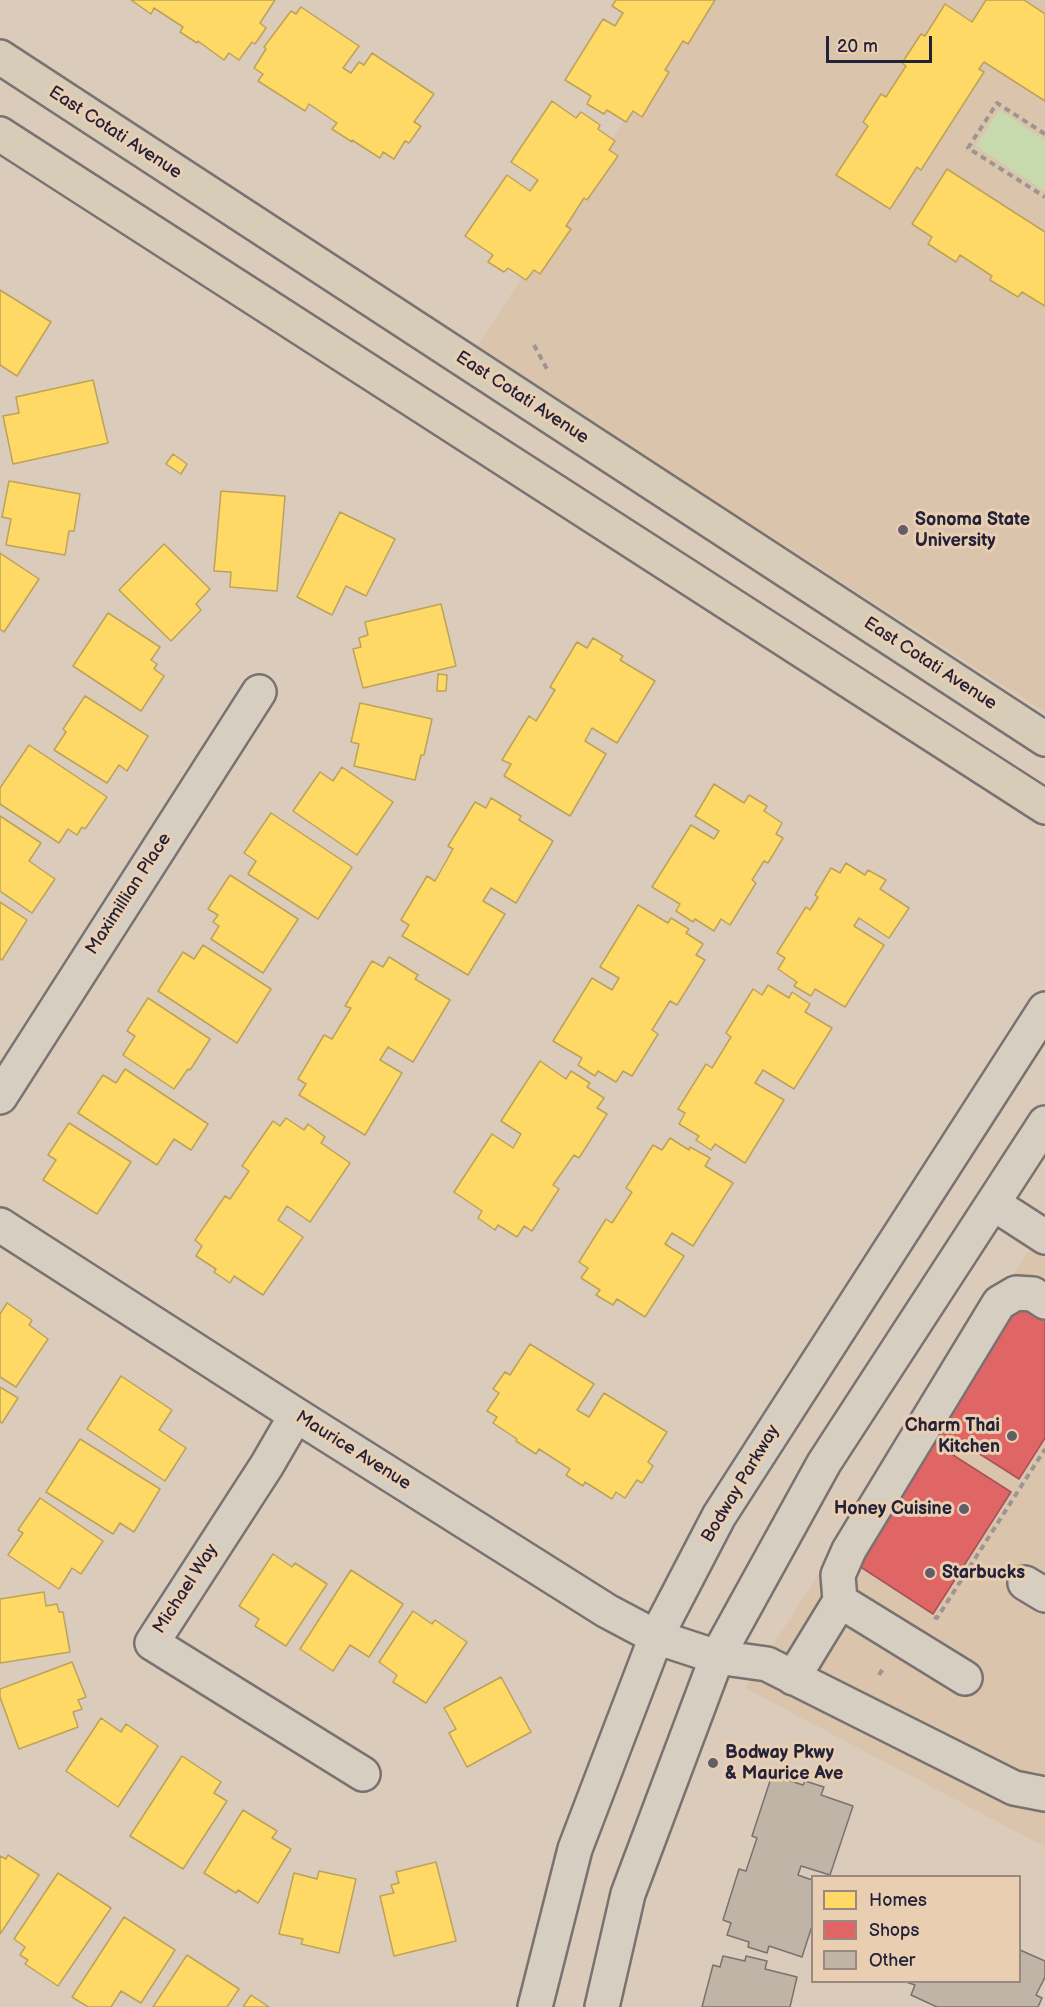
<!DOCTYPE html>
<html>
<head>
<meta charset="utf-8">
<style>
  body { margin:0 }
  #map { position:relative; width:1045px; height:2007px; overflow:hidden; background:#dacbba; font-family:"Balsamiq Sans",sans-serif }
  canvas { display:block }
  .legend { position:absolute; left:811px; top:1875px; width:210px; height:108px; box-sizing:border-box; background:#eaceb1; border:2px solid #9a8982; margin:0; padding:8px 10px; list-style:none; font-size:18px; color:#22223b }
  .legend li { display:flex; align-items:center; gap:12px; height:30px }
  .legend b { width:30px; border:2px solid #9a8982 }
  .scale { position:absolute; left:826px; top:36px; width:106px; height:27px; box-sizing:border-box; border:3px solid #22223b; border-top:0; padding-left:8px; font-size:18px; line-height:21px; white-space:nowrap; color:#22223b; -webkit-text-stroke:4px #eaceb1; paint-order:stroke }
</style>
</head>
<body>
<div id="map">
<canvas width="1045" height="2007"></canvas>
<ul class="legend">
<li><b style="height:16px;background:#ffd966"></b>Homes</li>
<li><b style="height:16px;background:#e06666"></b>Shops</li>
<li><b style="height:16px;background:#bfb4a6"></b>Other</li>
</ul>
<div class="scale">20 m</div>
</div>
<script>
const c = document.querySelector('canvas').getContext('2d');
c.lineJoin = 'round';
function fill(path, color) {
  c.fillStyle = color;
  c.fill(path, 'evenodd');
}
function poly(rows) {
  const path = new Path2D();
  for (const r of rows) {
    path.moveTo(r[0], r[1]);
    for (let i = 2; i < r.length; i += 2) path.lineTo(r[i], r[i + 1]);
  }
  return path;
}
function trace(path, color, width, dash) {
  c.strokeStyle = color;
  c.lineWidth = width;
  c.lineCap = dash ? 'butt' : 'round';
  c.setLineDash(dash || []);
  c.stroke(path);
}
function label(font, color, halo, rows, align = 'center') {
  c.font = font + ' "Balsamiq Sans",sans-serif';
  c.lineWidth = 6;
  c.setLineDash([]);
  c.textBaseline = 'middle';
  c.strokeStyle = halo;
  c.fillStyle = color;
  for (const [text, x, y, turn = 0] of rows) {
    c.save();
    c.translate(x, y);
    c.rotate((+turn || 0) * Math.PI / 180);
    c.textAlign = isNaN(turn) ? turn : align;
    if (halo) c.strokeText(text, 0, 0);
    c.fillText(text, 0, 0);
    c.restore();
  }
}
fill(poly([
  [702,0,1045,0,1045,712,476,348],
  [1045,1226,1045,1847,745,1688]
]), '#dac5ac');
fill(poly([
  [999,110,1045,140,1045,191,976,146]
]), '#c7daae');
const homes = poly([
  [131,0,275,0,260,23,266,28,255,44,252,42,239,60,229,53,224,60,198,41,197,43,180,32,183,27,154,8,151,14,131,0],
  [616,0,715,0,688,44,683,41,665,70,669,72,642,117,633,111,626,122,607,110,604,114,587,104,591,96,565,80,603,19,615,26,623,13,612,6,616,0],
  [986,0,1024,0,1045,14,1045,101,984,62,979,69,984,72,921,170,917,167,890,209,836,175,868,126,863,122,881,94,886,97,906,66,902,63,921,34,925,36,945,4,972,22,986,0],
  [301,7,359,46,343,68,351,73,359,62,364,65,372,53,434,94,414,122,421,126,409,143,405,141,394,159,383,152,380,158,352,140,352,142,332,129,337,123,309,104,305,111,258,81,263,74,254,68,266,49,264,47,291,11,296,14,301,7],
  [552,101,576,118,581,112,600,125,598,129,615,141,609,150,618,156,587,200,584,198,566,226,571,229,540,274,534,270,526,280,508,268,504,272,488,262,493,255,465,236,507,175,530,191,538,180,511,162,552,101],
  [947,169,1045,232,1045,306,1022,292,1018,297,990,280,992,276,960,255,956,262,928,244,932,237,912,224,947,169],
  [0,290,51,322,17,376,0,365,0,290],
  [93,380,108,443,13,464,3,416,19,413,16,397,93,380],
  [173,454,187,464,181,474,166,464,173,454],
  [9,481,80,494,74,531,69,531,65,555,6,545,11,519,2,517,9,481],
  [221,491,285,496,277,591,230,587,231,572,214,571,221,491],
  [340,512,395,539,366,596,346,586,332,615,297,597,340,512],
  [164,544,210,589,196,604,201,610,171,641,119,590,164,544],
  [0,553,39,579,4,632,0,629,0,553],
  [441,604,456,666,363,688,353,649,361,647,359,638,368,635,365,622,441,604],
  [108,613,160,647,151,660,157,664,154,669,164,676,141,711,73,666,108,613],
  [593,638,623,656,620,660,655,681,617,743,592,728,585,741,606,754,570,816,504,776,511,764,502,760,529,716,536,721,555,690,550,687,577,642,587,648,593,638],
  [438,674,447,675,446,691,437,691,438,674],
  [85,696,148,736,127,771,119,765,107,783,54,750,66,732,63,729,85,696],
  [360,703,432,719,424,755,421,755,415,780,354,766,359,744,351,742,360,703],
  [29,745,107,797,85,829,82,827,77,835,68,829,59,843,0,804,0,788,29,745],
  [342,767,393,802,357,855,293,811,320,772,333,781,342,767],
  [714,784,744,803,749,795,767,806,764,811,782,823,776,834,783,838,768,863,764,861,752,880,756,883,730,925,721,919,714,931,695,919,693,922,676,911,680,904,652,887,691,825,714,839,719,831,695,816,714,784],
  [491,798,521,816,519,820,553,841,516,903,491,888,483,901,505,914,468,975,402,936,409,925,401,920,427,876,435,881,453,849,448,846,475,802,486,808,491,798],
  [271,813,352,867,318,919,248,874,256,861,244,853,271,813],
  [0,816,41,843,29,861,55,879,32,913,0,891,0,816],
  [846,863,865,875,868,870,886,880,880,889,909,908,889,938,859,918,854,926,884,945,845,1007,815,989,811,996,794,986,797,982,778,969,785,958,777,953,806,907,810,910,818,897,815,895,831,868,840,873,846,863],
  [230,875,298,919,263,973,211,939,219,926,213,922,218,915,208,909,230,875],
  [0,902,27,920,2,960,0,959,0,902],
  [638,905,668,923,671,918,689,929,686,933,703,944,696,955,705,960,677,1005,670,1001,652,1030,658,1034,632,1076,623,1071,616,1082,598,1071,595,1076,578,1065,582,1058,553,1041,592,978,612,990,619,978,600,967,638,905],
  [203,945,271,989,237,1043,158,991,183,952,194,959,203,945],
  [389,957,418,975,415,979,450,1000,413,1062,388,1047,380,1060,402,1073,365,1135,299,1095,306,1084,298,1079,324,1035,332,1039,351,1008,345,1006,372,961,383,967,389,957],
  [768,985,789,998,792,992,810,1004,805,1012,832,1028,794,1089,763,1070,755,1083,784,1100,745,1163,715,1144,711,1150,696,1140,699,1136,679,1124,685,1113,678,1109,706,1064,712,1068,731,1037,726,1033,753,989,762,995,768,985],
  [148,998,210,1039,190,1070,188,1069,174,1089,123,1055,135,1036,127,1031,148,998],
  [540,1061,566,1079,571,1071,590,1083,587,1087,604,1098,597,1108,607,1114,579,1158,574,1155,553,1185,559,1189,532,1231,524,1226,517,1237,498,1225,495,1230,478,1218,482,1211,454,1192,492,1134,513,1148,521,1134,501,1121,540,1061],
  [125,1069,208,1124,191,1150,174,1139,157,1165,78,1113,103,1075,116,1083,125,1069],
  [286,1118,304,1130,308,1124,325,1137,321,1143,350,1163,310,1222,287,1206,278,1220,303,1237,263,1295,234,1276,230,1283,214,1272,216,1269,196,1256,202,1246,195,1240,225,1196,230,1199,249,1171,242,1166,273,1121,280,1126,286,1118],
  [69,1123,131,1162,97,1214,43,1180,56,1160,48,1155,69,1123],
  [670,1138,689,1150,690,1147,710,1158,705,1166,733,1183,693,1246,672,1233,665,1244,684,1256,645,1317,617,1299,613,1305,596,1295,600,1290,581,1278,588,1268,579,1262,606,1219,612,1223,632,1192,626,1188,653,1145,662,1150,670,1138],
  [7,1303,32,1320,29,1325,48,1339,16,1387,0,1377,0,1314,7,1303],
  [530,1344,594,1384,577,1410,589,1417,604,1393,667,1432,648,1462,653,1466,642,1483,637,1480,625,1498,616,1492,612,1499,585,1482,583,1486,566,1475,570,1469,539,1449,536,1454,516,1441,517,1439,493,1423,497,1417,487,1411,499,1393,493,1389,505,1372,510,1375,530,1344],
  [121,1376,172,1410,159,1430,186,1448,165,1481,87,1429,121,1376],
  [0,1387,18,1398,2,1423,0,1422,0,1387],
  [80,1439,160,1489,134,1532,120,1523,113,1534,46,1492,80,1439],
  [40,1498,103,1541,81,1574,72,1568,59,1589,8,1555,23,1533,18,1530,40,1498],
  [273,1554,292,1567,295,1563,327,1584,286,1646,255,1626,259,1619,239,1606,273,1554],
  [351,1570,403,1604,369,1657,350,1645,333,1671,300,1649,351,1570],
  [44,1592,46,1606,57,1604,59,1612,63,1612,70,1652,0,1663,0,1599,44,1592],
  [413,1611,432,1624,435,1620,467,1642,426,1703,393,1682,397,1675,379,1662,413,1611],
  [72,1662,86,1697,78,1700,82,1709,73,1712,78,1727,19,1749,0,1697,0,1689,72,1662],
  [501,1677,531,1732,467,1767,449,1733,456,1729,444,1708,501,1677],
  [101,1718,121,1732,126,1724,158,1746,118,1807,66,1771,101,1718],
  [182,1756,221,1782,214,1793,227,1801,183,1869,130,1836,182,1756],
  [243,1810,277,1831,272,1838,291,1849,258,1903,238,1890,236,1893,204,1873,243,1810],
  [8,1855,39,1875,0,1934,0,1856,6,1859,8,1855],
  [436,1862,456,1941,394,1956,380,1896,394,1893,391,1885,399,1883,396,1872,436,1862],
  [319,1871,356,1879,339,1953,301,1944,303,1939,279,1934,294,1873,317,1879,319,1871],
  [58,1873,111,1908,58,1986,25,1964,28,1960,20,1955,25,1947,14,1939,58,1873],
  [124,1917,175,1950,141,2003,121,1991,111,2007,88,2007,72,1997,124,1917],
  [187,1955,239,1989,227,2007,153,2007,187,1955],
  [251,1995,269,2007,243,2007,251,1995]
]);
fill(homes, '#ffd966');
trace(homes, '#bda259', 1.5);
const shops = poly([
  [1021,1300,1045,1316,1045,1438,1019,1479,961,1442,953,1455,1011,1492,933,1614,853,1562,1021,1300]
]);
fill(shops, '#e06666');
trace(shops, '#a75259', 1.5);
const building = poly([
  [771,1778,780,1781,781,1778,803,1785,805,1781,824,1787,821,1795,853,1806,830,1875,801,1866,798,1875,812,1880,812,1926,802,1957,769,1946,767,1953,748,1947,749,1942,727,1935,731,1923,723,1920,739,1869,746,1871,757,1838,752,1836,771,1778],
  [1020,1950,1045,1961,1045,1977,1036,1995,1042,1998,1038,2007,937,2007,911,1995,915,1985,906,1982,1020,1982,1020,1950],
  [723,1956,745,1961,746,1956,767,1961,765,1969,797,1977,790,2007,702,2007,713,1965,720,1967,723,1956]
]);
fill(building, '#bfb4a6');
trace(building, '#797270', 1.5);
const minor = poly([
  [0,1097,259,692],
  [994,1204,1045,1237],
  [0,1225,296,1415,607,1611,656,1637,717,1657,767,1664,1014,1788,1045,1794],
  [296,1415,267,1465,152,1643,363,1774],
  [1025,1583,1045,1595],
  [840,1601,838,1575,849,1550,999,1303,1016,1293,1033,1294,1045,1302],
  [793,1678,840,1601,965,1678],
  [535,2007,575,1849,656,1637,719,1516,1045,1009],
  [602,2007,628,1894,717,1657,824,1463,1045,1123]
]);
const major = poly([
  [0,57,1045,739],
  [0,134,1045,807]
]);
trace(minor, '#797270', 38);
trace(major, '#797270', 38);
trace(poly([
  [1045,134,997,103,968,148,1045,197],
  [534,345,548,371],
  [934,1617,937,1618,1045,1449],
  [879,1675,884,1667]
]), '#9d9591', 4, [6, 4.5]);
trace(minor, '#d7cec2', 33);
trace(major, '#d6ccb8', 33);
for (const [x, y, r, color] of [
  [903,530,6,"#625d67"],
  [1012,1436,6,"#625d67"],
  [964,1509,6,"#625d67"],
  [930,1573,6,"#625d67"],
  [713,1763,6,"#625d67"]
]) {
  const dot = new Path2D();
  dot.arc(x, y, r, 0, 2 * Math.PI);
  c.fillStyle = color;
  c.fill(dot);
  trace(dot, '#eaceb1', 2);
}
label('18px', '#22223b', '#eaceb1', [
  ["East Cotati Avenue",115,133,33],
  ["East Cotati Avenue",522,398,33],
  ["East Cotati Avenue",930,664,33],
  ["Maximillian Place",129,894,-57],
  ["Maurice Avenue",353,1451,32],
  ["Bodway Parkway",741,1484,-59],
  ["Michael Way",186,1589,-57]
]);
label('bold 18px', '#22223b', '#eaceb1', [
  ["Sonoma State",915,520],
  ["University",915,541],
  ["Charm Thai",1000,1426,"right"],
  ["Kitchen",1000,1447,"right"],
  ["Honey Cuisine",952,1509,"right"],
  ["Starbucks",942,1573],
  ["Bodway Pkwy",725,1753],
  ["& Maurice Ave",725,1774]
], 'left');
</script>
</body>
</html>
